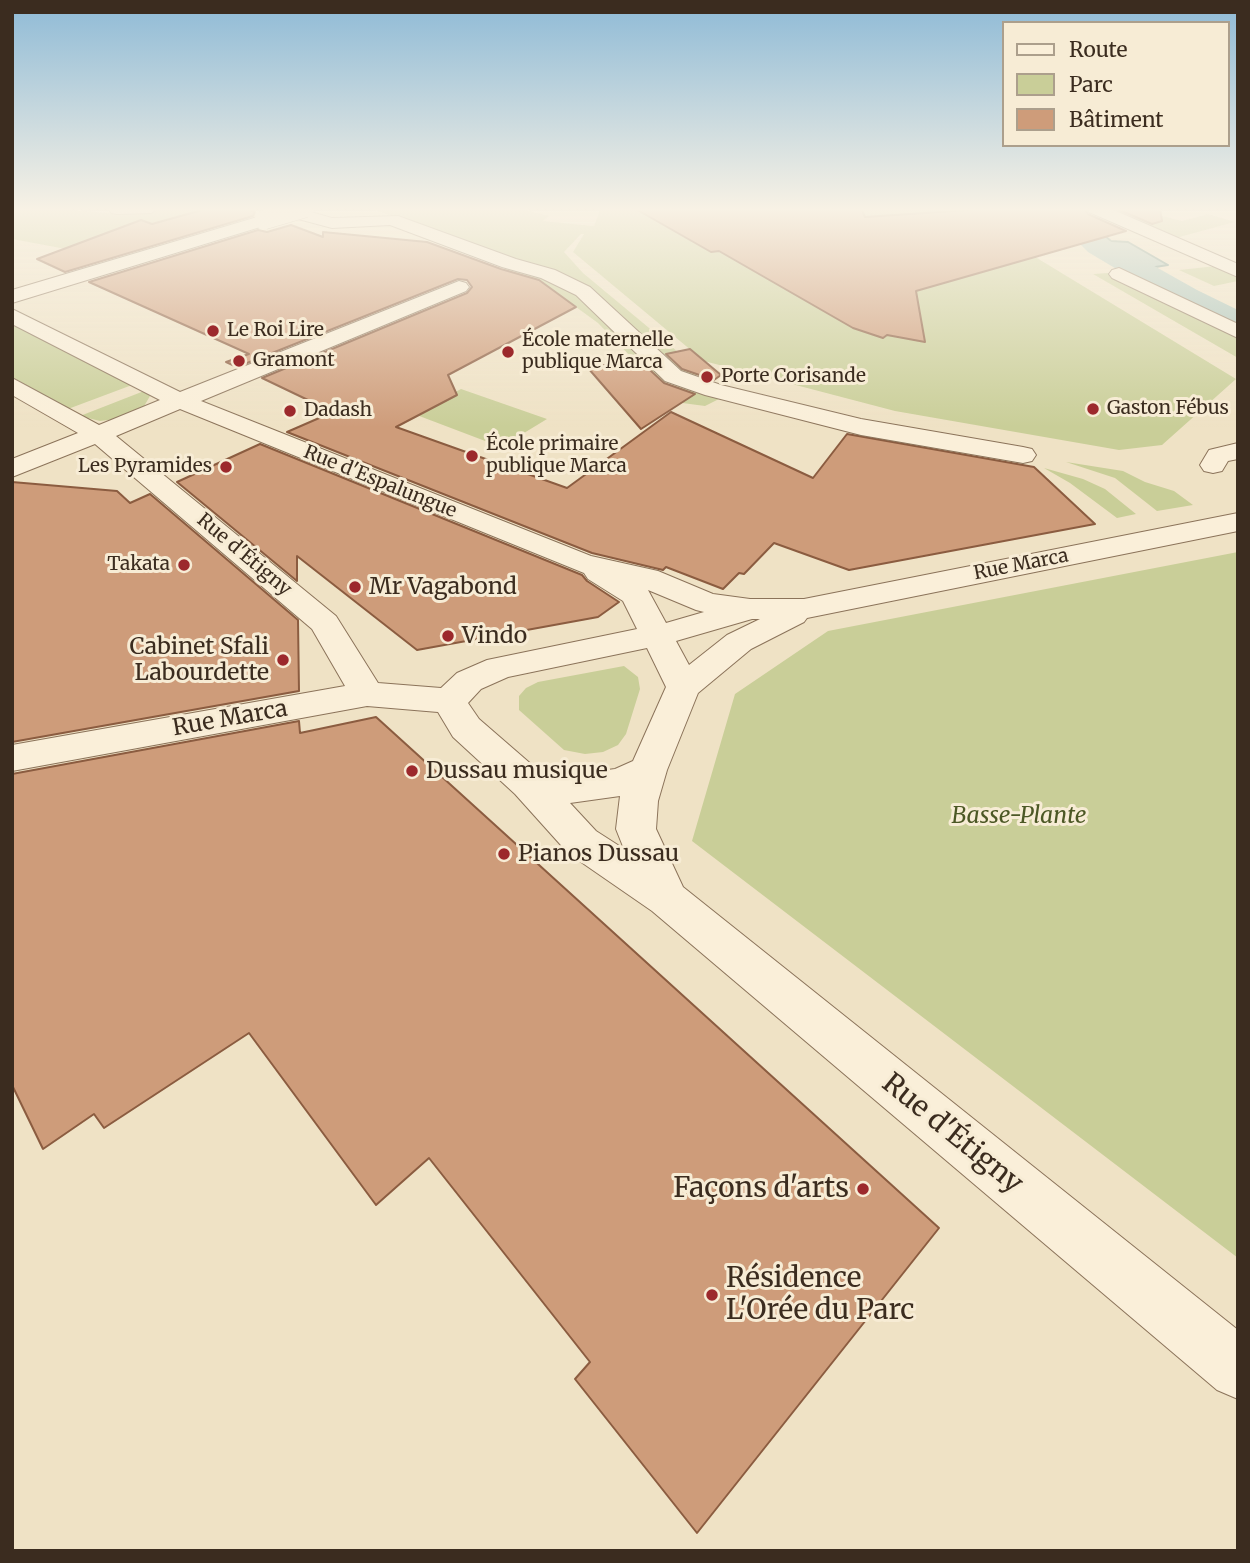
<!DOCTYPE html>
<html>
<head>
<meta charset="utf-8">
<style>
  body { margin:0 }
  #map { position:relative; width:1250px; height:1563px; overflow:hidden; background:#efe2c5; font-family:Merriweather,serif }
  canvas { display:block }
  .frame { position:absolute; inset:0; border:14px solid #3b2c1f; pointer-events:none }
  .legend { position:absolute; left:1002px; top:21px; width:228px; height:126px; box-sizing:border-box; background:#f7ecd5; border:2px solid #ac9f8c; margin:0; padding:9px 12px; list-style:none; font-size:21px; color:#3b2c1f }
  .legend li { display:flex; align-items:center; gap:14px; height:35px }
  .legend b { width:35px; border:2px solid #ac9f8c }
</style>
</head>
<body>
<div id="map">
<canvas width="1250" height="1563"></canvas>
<div class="frame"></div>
<ul class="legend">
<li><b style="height:9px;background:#faefd9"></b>Route</li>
<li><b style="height:19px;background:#c9ce98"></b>Parc</li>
<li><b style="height:19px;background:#ce9c7a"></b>Bâtiment</li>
</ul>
</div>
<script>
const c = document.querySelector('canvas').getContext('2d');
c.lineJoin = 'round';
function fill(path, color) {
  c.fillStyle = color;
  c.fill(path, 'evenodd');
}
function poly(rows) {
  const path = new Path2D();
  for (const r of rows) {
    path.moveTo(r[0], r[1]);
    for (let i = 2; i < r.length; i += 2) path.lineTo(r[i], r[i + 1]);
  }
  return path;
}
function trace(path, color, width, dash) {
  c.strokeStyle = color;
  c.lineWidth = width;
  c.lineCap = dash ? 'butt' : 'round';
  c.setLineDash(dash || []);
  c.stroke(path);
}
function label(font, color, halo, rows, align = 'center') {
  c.font = font + ' Merriweather,serif';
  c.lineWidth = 6;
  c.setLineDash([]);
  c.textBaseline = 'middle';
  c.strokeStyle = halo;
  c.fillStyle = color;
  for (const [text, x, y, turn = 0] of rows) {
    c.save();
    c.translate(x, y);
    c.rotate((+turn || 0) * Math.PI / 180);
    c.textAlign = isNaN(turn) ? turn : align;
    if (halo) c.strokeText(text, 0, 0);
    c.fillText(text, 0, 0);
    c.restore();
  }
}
fill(poly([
  [12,208,54,208,116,214,122,211,159,208,189,208,198,211,152,224,135,222,66,249,12,239],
  [369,208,519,208,549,216,543,221,594,226,600,210,615,208,967,208,1032,255,1236,379,1162,445,1119,450,895,411,704,361,573,252,584,234,581,234,564,252,583,273,702,372,691,379,579,281],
  [1103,208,1132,208,1182,221,1208,214,1235,222,1172,239],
  [513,266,536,273,582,297,666,383,719,399,705,406,675,402,598,323,576,307,555,292,497,273],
  [1216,266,1238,276,1238,281,1214,286,1179,270],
  [1108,273,1238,337,1238,358,1093,274],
  [19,325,132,385,68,409,12,377,12,327],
  [461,389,547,419,501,447,414,414],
  [144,391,150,396,143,408,116,419,100,421,80,416],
  [1066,462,1123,471,1145,482,1174,491,1193,505,1157,511,1115,478],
  [1044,468,1083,479,1105,489,1136,514,1117,518,1070,483],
  [1238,552,1238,1258,692,841,735,694,828,631],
  [624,666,638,677,640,689,626,734,618,745,603,752,585,754,564,750,519,710,519,696,526,688,538,682]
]), '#c9ce98');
const water = poly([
  [1038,208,1071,208,1111,241,1128,242,1168,265,1130,271,1086,244,1038,208],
  [1158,272,1203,295,1196,296,1238,316,1238,326,1159,290,1135,274,1158,272]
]);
fill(water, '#a7c3ba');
trace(water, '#6d9288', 2);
fill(poly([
  [1044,208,1072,208,1108,240,1197,290,1238,310,1238,332,1175,304,1088,252,1044,208]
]), '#a7c3ba');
const building = poly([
  [209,208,245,208,255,212,253,216,65,272,37,259,141,220,152,224,209,208],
  [634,208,861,208,865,217,998,208,1084,208,1088,214,1126,231,916,291,925,342,887,335,883,338,853,328,719,251,711,252,634,208],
  [1115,208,1160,208,1162,221,1152,224,1115,208],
  [291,225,323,237,323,232,427,242,501,269,539,280,576,307,448,375,457,395,396,427,567,488,671,412,813,478,847,434,1034,467,1095,524,849,570,774,543,744,574,739,573,723,589,666,567,663,570,592,553,287,432,333,412,262,378,467,293,472,287,467,280,458,279,237,367,226,362,249,354,89,282,258,230,267,232,291,225],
  [690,349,721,375,714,380,682,369,666,354,690,349],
  [638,359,664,383,695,394,641,429,588,368,638,359],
  [260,444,582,575,587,581,619,602,598,617,417,650,297,556,297,581,177,482,260,444],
  [12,482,117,491,130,503,150,494,298,620,299,691,12,742,12,482],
  [376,717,939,1228,697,1533,575,1379,590,1362,429,1158,376,1205,249,1033,104,1128,94,1114,43,1149,12,1085,12,774,299,721,300,733,376,717]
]);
fill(building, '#ce9c7a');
trace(building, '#8b5c40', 2);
const minor = poly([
  [109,208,159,208,151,213,117,214,111,213,109,208],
  [270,208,297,208,332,218,398,216,516,259,555,270,590,287,681,371,721,385,861,419,1023,447,1032,449,1036,455,1032,461,1023,463,861,435,705,395,665,381,576,295,541,278,502,267,390,225,332,228,272,212,270,208],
  [1087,208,1109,208,1238,264,1238,277,1089,212,1087,208],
  [264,215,270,216,273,220,270,224,12,303,12,290,264,215],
  [1119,268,1238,324,1238,338,1112,278,1109,274,1112,270,1119,268],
  [459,281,466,283,469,287,466,291,201,401,591,556,658,571,713,594,750,599,804,599,1238,513,1238,531,807,618,804,622,751,649,698,693,667,770,658,801,656,829,683,887,1238,1330,1238,1399,1217,1390,652,911,568,853,515,794,453,737,438,712,367,706,12,771,12,745,345,686,312,629,95,444,12,477,12,459,78,433,12,395,12,378,99,425,160,400,12,324,12,309,180,392,459,281],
  [180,409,584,573,588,579,623,601,637,629,487,660,457,673,441,688,378,683,336,616,116,436,180,409],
  [648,590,696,610,704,612,666,623,648,590],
  [752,619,760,619,727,635,689,665,676,641,752,619],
  [647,648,666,687,633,761,615,769,570,775,539,771,479,719,468,703,481,689,508,677,647,648],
  [620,796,616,829,624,849,596,831,570,803,620,796],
  [1238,443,1238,459,1228,461,1222,471,1213,473,1204,471,1200,465,1209,450,1238,443]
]);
trace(minor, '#8b735a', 2);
fill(minor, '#faefd9');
const minorBridge = poly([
  [264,220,305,208]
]);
trace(minorBridge, '#8b735a', 20, []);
trace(minorBridge, '#faefd9', 19);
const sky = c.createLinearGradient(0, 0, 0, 427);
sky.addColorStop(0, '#8ebad6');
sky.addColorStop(0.49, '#f8f2e5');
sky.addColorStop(1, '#f8f2e500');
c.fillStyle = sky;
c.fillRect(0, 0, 1250, 427);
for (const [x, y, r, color] of [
  [213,331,7,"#9c292c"],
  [508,352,7,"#9c292c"],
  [239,361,7,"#9c292c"],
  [707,377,7,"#9c292c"],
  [1093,409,7,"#9c292c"],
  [290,411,7,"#9c292c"],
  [472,456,7,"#9c292c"],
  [226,467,7,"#9c292c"],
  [184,565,7,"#9c292c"],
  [355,587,7,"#9c292c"],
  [448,636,7,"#9c292c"],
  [283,660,7,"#9c292c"],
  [412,771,7,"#9c292c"],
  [504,854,7,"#9c292c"],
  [863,1189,7,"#9c292c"],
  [712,1295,7,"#9c292c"]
]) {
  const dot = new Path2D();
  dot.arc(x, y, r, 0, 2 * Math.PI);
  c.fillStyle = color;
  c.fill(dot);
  trace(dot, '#f7ecd5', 2.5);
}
label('19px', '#3b2c1f', '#f7ecd5', [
  ["Le Roi Lire",227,331],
  ["École maternelle",522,341],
  ["publique Marca",522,363],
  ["Gramont",253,361],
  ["Porte Corisande",721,377],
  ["Gaston Fébus",1107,409],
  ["Dadash",304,411],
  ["École primaire",486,445],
  ["publique Marca",486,467],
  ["Les Pyramides",212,467,"right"],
  ["Takata",170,565,"right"]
], 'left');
label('19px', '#3b2c1f', '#f7ecd5', [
  ["Rue d'Espalungue",380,482,22],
  ["Rue d'Étigny",244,555,40],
  ["Rue Marca",1021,565,-11]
]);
label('23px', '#3b2c1f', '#f7ecd5', [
  ["Mr Vagabond",369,587],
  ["Vindo",462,636],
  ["Cabinet Sfali",269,647,"right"],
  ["Labourdette",269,673,"right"],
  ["Dussau musique",426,771],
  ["Pianos Dussau",518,854]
], 'left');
label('23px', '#3b2c1f', '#f7ecd5', [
  ["Rue Marca",230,719,-10]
]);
label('italic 23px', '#4c5825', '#f7ecd5', [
  ["Basse-Plante",1019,816]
]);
label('28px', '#3b2c1f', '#f7ecd5', [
  ["Rue d'Étigny",952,1134,39]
]);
label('28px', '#3b2c1f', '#f7ecd5', [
  ["Façons d'arts",849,1189],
  ["Résidence",726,1279,"left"],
  ["L'Orée du Parc",726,1311,"left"]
], 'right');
</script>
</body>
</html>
